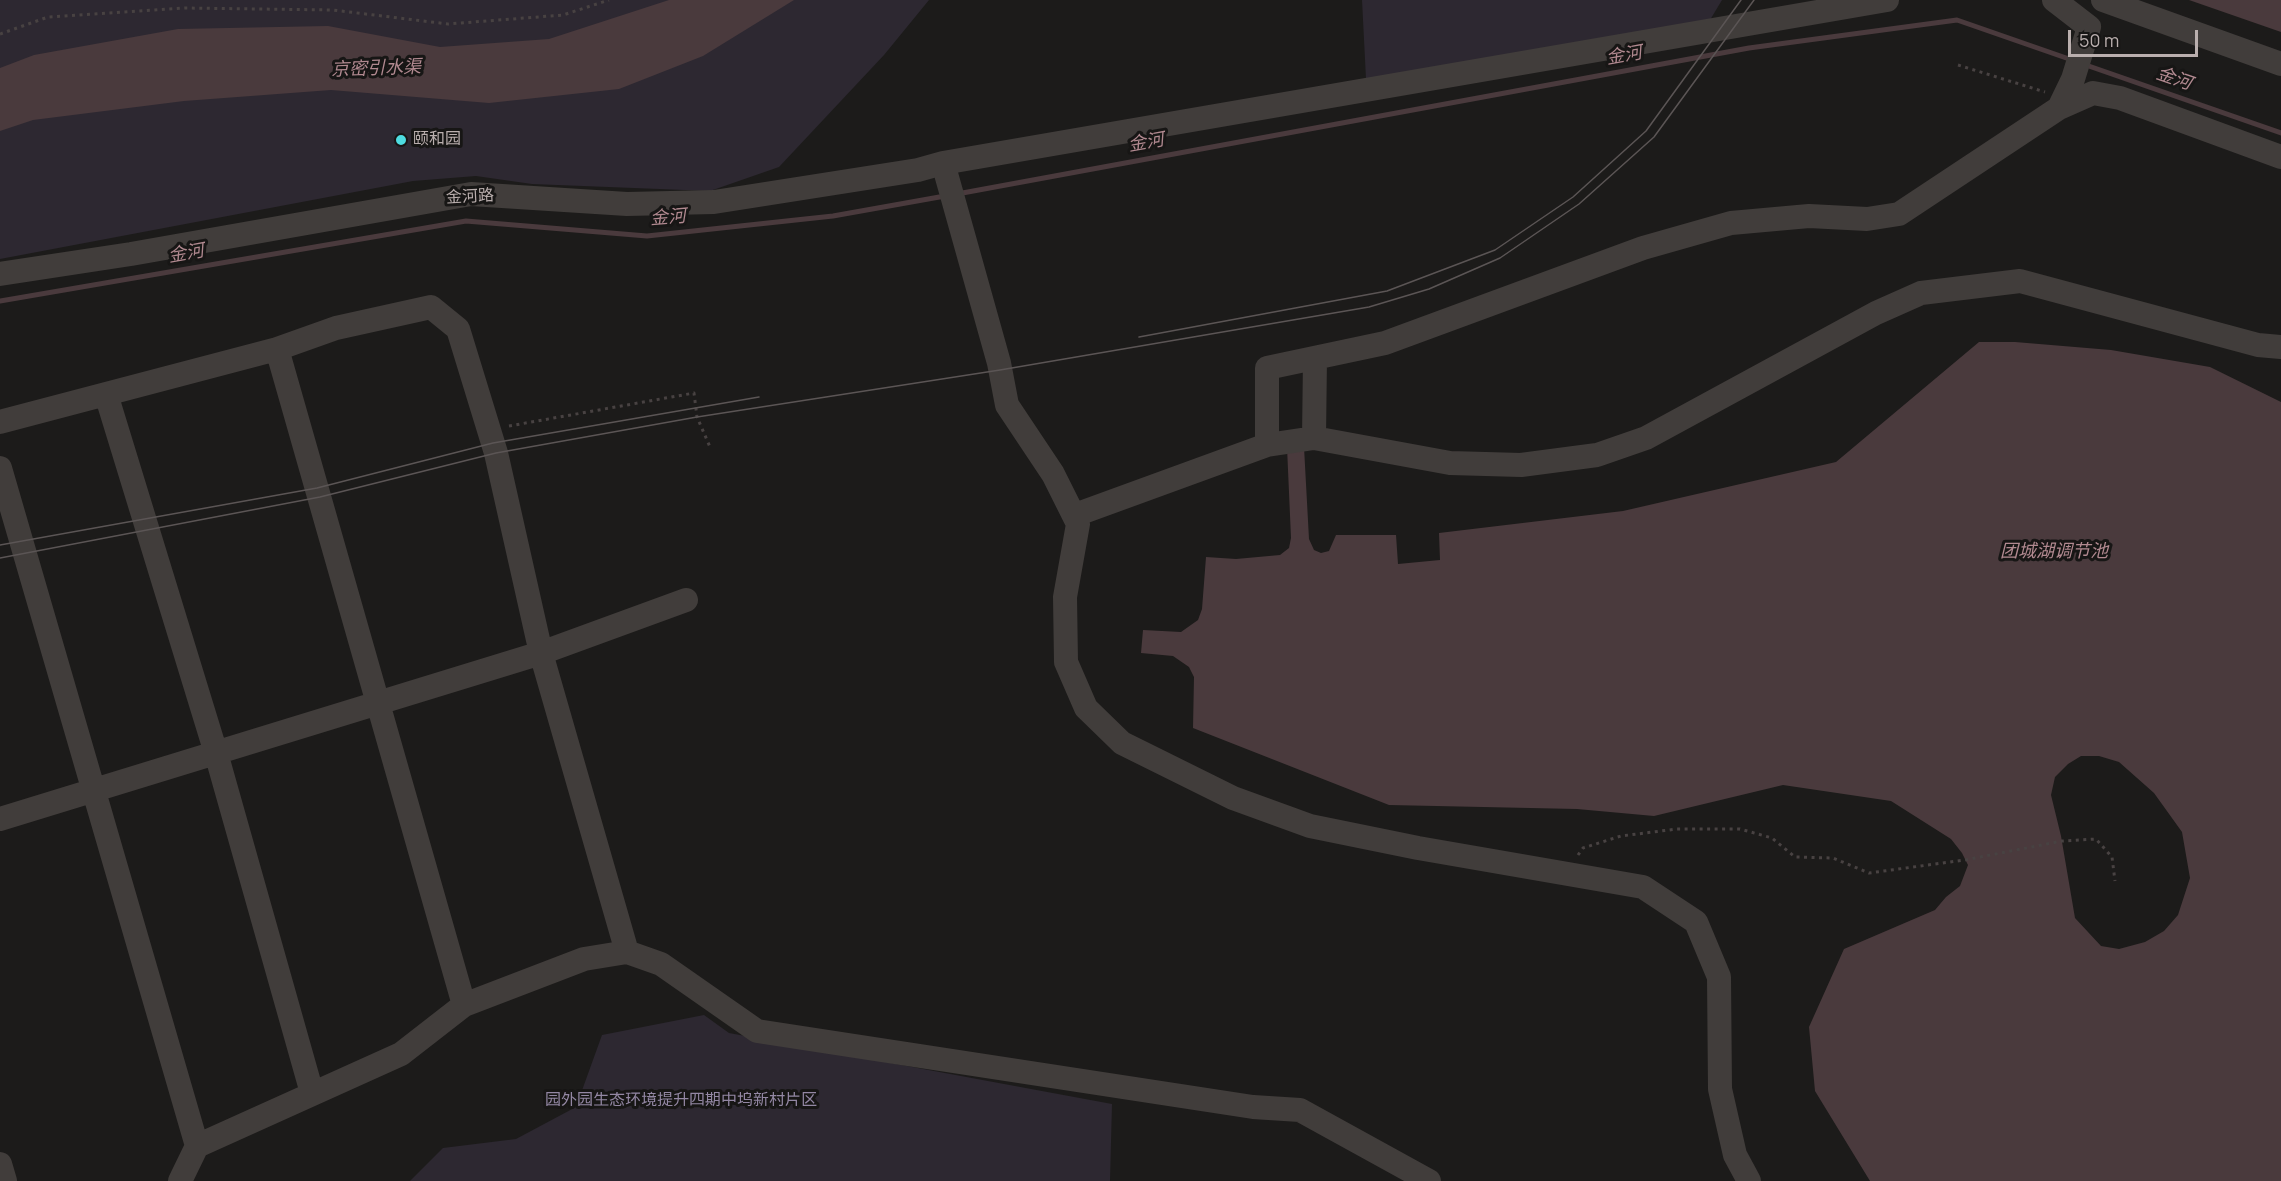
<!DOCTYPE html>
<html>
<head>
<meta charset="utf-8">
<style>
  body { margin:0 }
  #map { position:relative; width:2281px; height:1181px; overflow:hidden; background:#1c1b1a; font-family:Manrope,sans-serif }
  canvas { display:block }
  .scale { position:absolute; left:2068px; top:30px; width:130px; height:27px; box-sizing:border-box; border:3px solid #baafae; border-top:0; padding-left:8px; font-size:18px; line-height:21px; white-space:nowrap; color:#baafae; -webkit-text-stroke:4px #171615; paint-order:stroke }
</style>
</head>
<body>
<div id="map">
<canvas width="2281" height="1181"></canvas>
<div class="scale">50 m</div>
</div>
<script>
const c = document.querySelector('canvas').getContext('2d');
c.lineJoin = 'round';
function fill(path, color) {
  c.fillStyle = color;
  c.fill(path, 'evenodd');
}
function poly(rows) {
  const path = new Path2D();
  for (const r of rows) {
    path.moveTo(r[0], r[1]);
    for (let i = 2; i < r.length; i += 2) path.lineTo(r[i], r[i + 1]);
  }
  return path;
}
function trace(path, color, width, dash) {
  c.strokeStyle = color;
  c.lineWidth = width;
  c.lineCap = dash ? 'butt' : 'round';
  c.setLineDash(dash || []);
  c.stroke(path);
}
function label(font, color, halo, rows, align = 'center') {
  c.font = font + ' Manrope,"Noto Sans SC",sans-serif';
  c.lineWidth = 6;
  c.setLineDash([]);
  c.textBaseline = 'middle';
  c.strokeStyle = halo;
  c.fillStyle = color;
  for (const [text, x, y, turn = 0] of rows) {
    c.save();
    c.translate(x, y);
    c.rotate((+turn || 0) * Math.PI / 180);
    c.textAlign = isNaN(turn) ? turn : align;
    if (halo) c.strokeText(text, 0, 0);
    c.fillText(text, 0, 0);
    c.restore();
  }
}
fill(poly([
  [0,0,929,0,884,55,779,167,710,191,532,184,476,176,413,181,0,259],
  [1362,0,1722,0,1710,20,1366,79],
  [704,1015,729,1033,1112,1104,1110,1181,410,1181,443,1148,516,1139,576,1107,602,1035]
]), '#2d2831');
fill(poly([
  [669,0,794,0,703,56,619,89,489,103,331,90,184,101,33,120,0,131,0,68,34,55,178,29,328,26,440,47,549,39],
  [2189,0,2281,0,2281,32],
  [1979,342,2015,342,2111,350,2210,367,2281,402,2281,1181,1870,1181,1815,1091,1809,1027,1844,949,1935,910,1946,897,1960,886,1968,865,1962,853,1951,839,1891,801,1783,785,1654,816,1577,809,1389,805,1193,728,1194,677,1189,667,1173,656,1141,653,1143,630,1181,632,1198,620,1202,609,1206,557,1236,559,1280,555,1289,548,1291,538,1287,447,1304,447,1309,539,1314,550,1321,553,1329,551,1336,535,1396,535,1398,564,1440,560,1439,533,1623,511,1836,462],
  [2081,756,2099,756,2119,762,2154,793,2182,832,2190,878,2178,915,2164,931,2145,942,2119,949,2101,946,2075,918,2061,836,2051,795,2055,777,2068,764]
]), '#4a3a3d');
trace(poly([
  [2083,64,2281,133],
  [957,194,1749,48,1957,20,2072,60],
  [0,301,466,221,647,236,833,216,945,196]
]), '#4a3a3d', 5);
trace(poly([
  [0,34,48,17,185,8,333,10,448,24,563,15,609,0],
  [1958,65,2045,92],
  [509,426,694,393,697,417,710,447],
  [1578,855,1583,848,1621,836,1677,829,1740,829,1772,838,1795,857,1833,858,1869,873,1965,860,2062,841,2096,839,2112,857,2115,881]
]), '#484242', 3, [3, 4.5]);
trace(poly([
  [2054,0,2089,27,2073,79,2059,108],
  [2103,0,2281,64],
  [943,163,999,363,1007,405,1053,474,1078,524,1065,597,1066,662,1086,708,1122,743,1233,798,1310,826,1418,848,1643,887,1696,922,1719,977,1720,1089,1735,1155,1749,1181],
  [0,274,131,254,471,194,627,204,714,202,918,170,943,163,1887,0],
  [277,349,336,328,431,307,458,329,496,453,541,653,627,952,661,964,757,1031,1253,1107,1300,1110,1429,1181],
  [106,394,216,753,312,1093],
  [0,422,277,349,464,1005],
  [1314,438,1315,358],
  [1267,445,1267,368,1385,343,1643,248,1731,223,1809,216,1867,219,1899,214,2059,108,2093,93,2120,98,2281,157],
  [0,468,197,1146],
  [1075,515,1267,445,1314,438,1450,463,1521,465,1597,455,1646,438,1876,313,1921,293,2020,281,2258,345,2281,347],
  [0,819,541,653,686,600],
  [0,1164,5,1181],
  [180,1181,197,1146,401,1054,464,1005,584,959,627,952]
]), '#413d3b', 24);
trace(poly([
  [1139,337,1387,291,1495,250,1573,197,1646,131,1741,0],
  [0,545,317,488,493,443,759,397],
  [0,558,320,497,496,453,697,417,1000,370,1369,307,1429,289,1500,258,1579,204,1654,137,1754,0]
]), '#5b5555', 1.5);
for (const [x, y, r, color] of [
  [401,140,6,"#4edce0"]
]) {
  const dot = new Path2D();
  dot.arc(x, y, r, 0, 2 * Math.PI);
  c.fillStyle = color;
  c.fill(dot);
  trace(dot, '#171615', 2);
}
label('16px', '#baafae', '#171615', [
  ["颐和园",413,140]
], 'left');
label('16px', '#baafae', '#171615', [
  ["金河路",470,197,-3]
]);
label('16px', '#9387a3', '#171615', [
  ["园外园生态环境提升四期中坞新村片区",681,1101]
]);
label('italic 18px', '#b18990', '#171615', [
  ["金河",1624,56,-10],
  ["京密引水渠",376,69,-2],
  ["金河",2174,79,19],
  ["金河",1146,143,-10],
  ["金河",668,218,-5],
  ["金河",186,254,-10],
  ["团城湖调节池",2054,552]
]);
</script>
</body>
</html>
